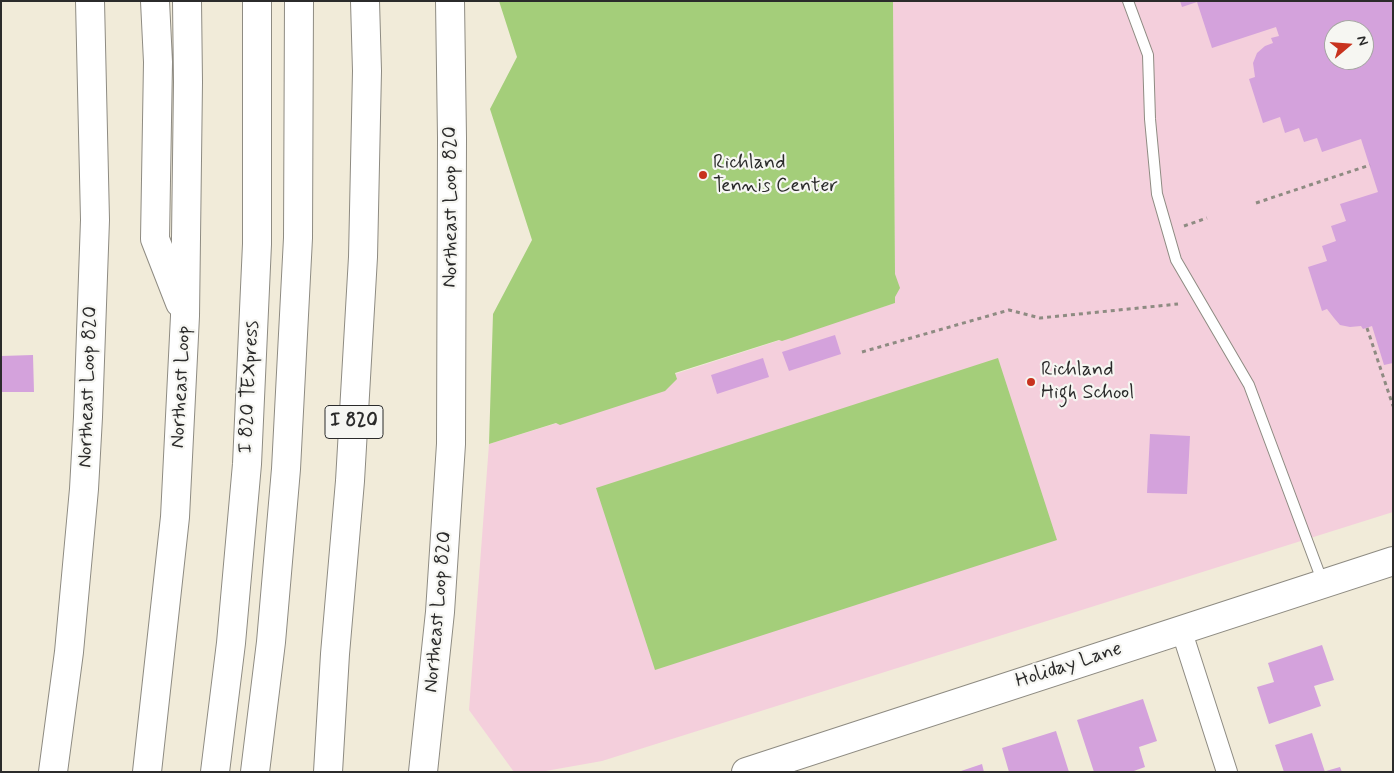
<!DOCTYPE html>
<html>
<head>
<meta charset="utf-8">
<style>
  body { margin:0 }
  #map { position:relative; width:1394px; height:773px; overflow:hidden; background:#f1ebd9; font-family:Mynerve,sans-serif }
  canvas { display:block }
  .frame { position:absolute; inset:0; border:2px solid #2b2b2b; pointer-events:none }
  .north { position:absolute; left:1324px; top:20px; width:50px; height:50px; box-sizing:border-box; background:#f6f6f2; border:1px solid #a5a5a2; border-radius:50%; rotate:72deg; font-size:14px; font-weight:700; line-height:20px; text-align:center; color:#2b2b2b }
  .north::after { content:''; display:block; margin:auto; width:18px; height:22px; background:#c8321e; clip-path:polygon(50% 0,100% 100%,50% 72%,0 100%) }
</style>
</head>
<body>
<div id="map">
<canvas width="1394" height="773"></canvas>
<div class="frame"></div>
<div class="north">N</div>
</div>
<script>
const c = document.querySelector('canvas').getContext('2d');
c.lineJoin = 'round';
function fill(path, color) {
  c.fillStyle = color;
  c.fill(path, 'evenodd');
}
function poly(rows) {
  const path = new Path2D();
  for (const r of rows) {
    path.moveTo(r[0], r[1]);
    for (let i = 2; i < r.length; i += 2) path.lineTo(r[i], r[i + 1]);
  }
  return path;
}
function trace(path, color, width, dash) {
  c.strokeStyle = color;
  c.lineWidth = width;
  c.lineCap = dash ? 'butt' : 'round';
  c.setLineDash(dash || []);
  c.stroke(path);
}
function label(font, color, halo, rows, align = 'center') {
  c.font = font + ' Mynerve,sans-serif';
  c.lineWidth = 4.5;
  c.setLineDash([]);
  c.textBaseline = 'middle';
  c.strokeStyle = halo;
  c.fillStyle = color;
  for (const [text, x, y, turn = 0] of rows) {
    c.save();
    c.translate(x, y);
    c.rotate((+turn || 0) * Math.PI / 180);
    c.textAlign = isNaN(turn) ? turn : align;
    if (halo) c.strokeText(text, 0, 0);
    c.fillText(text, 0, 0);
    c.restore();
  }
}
fill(poly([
  [893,1,1393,1,1393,512,602,761,540,772,514,772,469,710,489,444,664,390,675,374,895,303],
  [1334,30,1364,30,1364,60,1334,60]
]), '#f4cfdc');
fill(poly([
  [499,1,893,1,895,274,900,288,895,297,895,303,782,341,779,340,675,373,677,379,665,391,560,425,556,423,489,444,493,314,532,240,490,109,517,57],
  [998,358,1057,540,655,670,596,488]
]), '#a4ce7a');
fill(poly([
  [1180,1,1393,1,1393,363,1384,365,1372,326,1363,329,1361,326,1350,327,1340,325,1334,318,1327,309,1322,311,1308,267,1327,261,1322,246,1336,241,1331,226,1346,221,1340,204,1378,192,1361,139,1322,152,1317,138,1304,142,1299,128,1285,133,1280,117,1263,123,1249,79,1255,77,1253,63,1257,53,1265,46,1273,43,1271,38,1279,36,1276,27,1212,48,1197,2,1182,7],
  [1334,30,1364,30,1364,60,1334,60],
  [835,335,841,354,789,371,782,352],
  [33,355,34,392,1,392,1,356],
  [763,358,769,377,717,394,711,375],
  [1150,434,1190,436,1187,494,1147,493],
  [1322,645,1334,680,1314,686,1321,706,1269,724,1257,687,1274,682,1268,663],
  [1143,699,1157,741,1139,747,1145,767,1131,772,1094,772,1077,720],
  [1056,731,1069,772,1009,772,1002,748],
  [1312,733,1325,772,1284,772,1275,745],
  [982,764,984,772,961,772,961,771],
  [1340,767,1342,772,1326,772,1326,771]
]), '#d4a2dc');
const lane = poly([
  [1128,1,1148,55,1150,119,1157,194,1176,260,1249,385,1323,583]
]);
const street = poly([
  [1181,629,1227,772]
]);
const secondary = poly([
  [53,772,69,652,84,489,88,417,95,220,90,1],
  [423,772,440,612,451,444,452,138,450,1],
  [746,772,1393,561]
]);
const highway = poly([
  [155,1,158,62,155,239,180,303],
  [147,772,175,517,185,316,188,82,187,1],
  [215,772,231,643,247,464,257,244,257,1],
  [255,772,271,642,286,469,298,238,299,1],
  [328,772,335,654,350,481,363,257,367,71,365,1]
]);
trace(lane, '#8e8b82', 12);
trace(street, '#8e8b82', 22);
trace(secondary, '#8e8b82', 30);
trace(highway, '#8e8b82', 30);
trace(poly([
  [1256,203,1370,165],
  [1184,226,1207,218],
  [1367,328,1393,406],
  [862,352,1009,310,1040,318,1178,304]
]), '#8e8b82', 3, [4, 4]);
trace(lane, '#fff', 10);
trace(street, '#fff', 20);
trace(secondary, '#fff', 28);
trace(highway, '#fff', 28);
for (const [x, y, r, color] of [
  [703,175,5,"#c8321e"],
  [1031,382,5,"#c8321e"]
]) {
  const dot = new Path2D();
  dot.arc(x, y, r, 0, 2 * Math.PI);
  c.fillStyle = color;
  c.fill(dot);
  trace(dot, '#f6f6f2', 2);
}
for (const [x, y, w] of [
  [354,422,58]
]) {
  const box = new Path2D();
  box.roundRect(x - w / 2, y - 16.5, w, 33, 4);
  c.fillStyle = '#f6f6f2';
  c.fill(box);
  trace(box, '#2b2b2b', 1);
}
label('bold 19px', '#2b2b2b', null, [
  ["I 820",354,422]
]);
label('20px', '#2b2b2b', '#f6f6f2', [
  ["Richland",713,164],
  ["Tennis Center",713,187],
  ["Richland",1041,371],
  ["High School",1041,394]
], 'left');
label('20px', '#2b2b2b', '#f6f6f2', [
  ["Northeast Loop 820",452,207,-90],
  ["Northeast Loop 820",89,387,-88],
  ["Northeast Loop",182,387,-87],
  ["I 820 TEXpress",250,387,-87],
  ["Northeast Loop 820",439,612,-85],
  ["Holiday Lane",1069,666,-18]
]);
</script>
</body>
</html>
